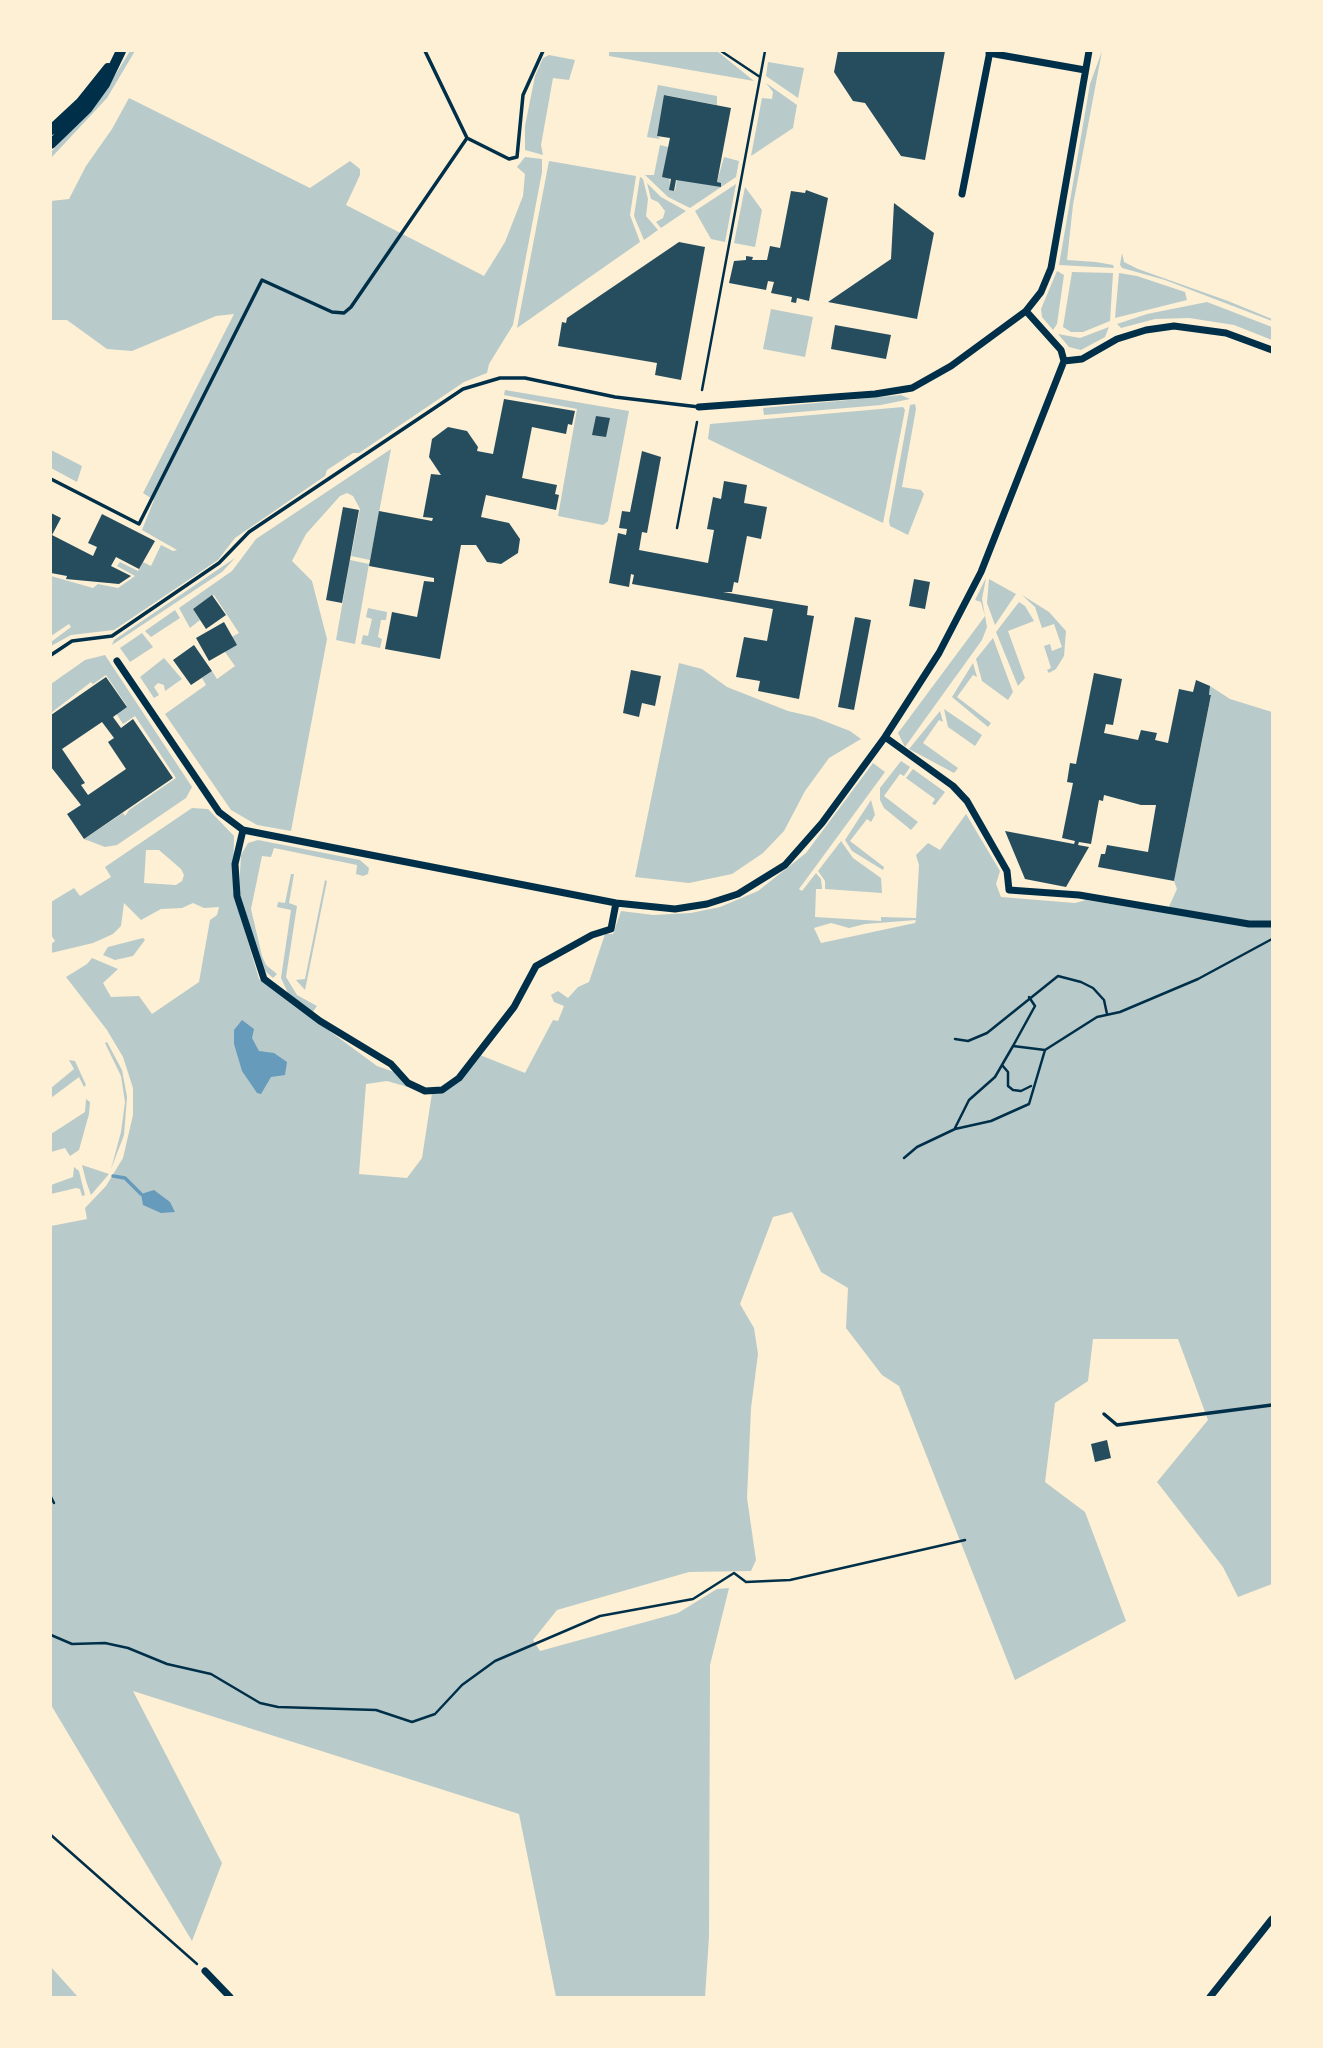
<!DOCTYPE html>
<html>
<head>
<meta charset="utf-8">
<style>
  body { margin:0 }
  #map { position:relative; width:1323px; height:2048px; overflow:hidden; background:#fdf0d5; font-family:Rubik,sans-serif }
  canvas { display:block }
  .frame { position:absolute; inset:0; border:52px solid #fdf0d5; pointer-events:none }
</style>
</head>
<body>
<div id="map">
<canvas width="1323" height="2048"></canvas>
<div class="frame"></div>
</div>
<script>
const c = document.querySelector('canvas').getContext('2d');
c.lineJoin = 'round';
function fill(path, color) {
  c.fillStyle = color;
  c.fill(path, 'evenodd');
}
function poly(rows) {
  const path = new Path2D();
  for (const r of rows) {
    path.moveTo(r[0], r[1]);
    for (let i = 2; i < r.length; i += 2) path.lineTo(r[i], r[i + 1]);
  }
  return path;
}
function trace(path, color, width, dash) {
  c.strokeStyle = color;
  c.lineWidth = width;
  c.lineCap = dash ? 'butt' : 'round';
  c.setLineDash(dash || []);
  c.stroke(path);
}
fill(poly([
  [130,51,135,51,107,98,51,158,51,152,101,98],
  [609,51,717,51,754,81,609,56],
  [1102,51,1073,205,1067,260,1096,262,1113,265,1114,268,1059,265,1090,84],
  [549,55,575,60,569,80,553,78,541,145,543,155,525,150,525,126,535,76,543,58],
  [768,62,804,68,798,98,766,76],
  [766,83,797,105,793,128,751,156,762,98,772,99,773,92],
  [658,85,717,96,717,105,665,95,657,135,660,139,647,137],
  [129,98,310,188,350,161,360,169,360,175,346,205,484,276,505,242,523,196,525,174,517,167,525,157,542,159,542,172,513,325,489,364,487,373,464,382,359,453,353,453,327,470,325,476,235,538,218,560,114,630,71,635,51,646,51,642,71,627,69,624,51,636,51,576,93,588,98,584,118,588,135,576,117,566,120,562,138,571,143,562,151,566,161,545,173,551,177,550,142,530,154,500,143,493,234,314,216,316,132,351,107,349,67,320,51,320,51,201,69,199,86,166,112,129],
  [660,145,668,147,670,190,675,191,677,179,721,186,717,182,724,157,739,161,736,177,690,208,668,197,645,175,654,175],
  [549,161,636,176,630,215,640,242,517,328],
  [640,177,643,179,648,199,646,216,658,230,644,240,634,216],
  [647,183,661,197,686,211,661,228,656,222,663,218,665,211,658,202,651,199],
  [736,184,725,242,711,239,695,211],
  [745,187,762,210,755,247,734,243],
  [1122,253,1124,262,1138,269,1228,301,1272,319,1272,321,1165,280,1122,268,1120,265],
  [1057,271,1064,275,1057,324,1053,330,1042,317,1041,309],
  [1072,272,1113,273,1110,321,1083,332,1071,332,1063,327],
  [1119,273,1137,276,1185,292,1187,300,1115,318],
  [1207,302,1272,327,1272,340,1234,325,1189,318,1155,319,1121,328,1117,324,1147,314],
  [771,309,813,317,805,357,763,349],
  [1109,327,1105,337,1081,350,1069,347,1058,334,1080,338],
  [505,390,629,411,608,521,603,525,558,516,577,409,504,395],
  [901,395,910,399,881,405,764,415,763,408],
  [915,404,916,409,902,487,921,490,924,494,908,535,890,526,889,521,910,405],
  [903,407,905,410,883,523,708,439,710,424],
  [391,449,370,560,351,556,360,509,353,496,347,493,340,496,306,534,292,561,312,581,327,639,291,831,257,825,231,810,165,714,206,685,202,678,212,671,217,679,235,666,225,652,232,637,239,633,214,595,193,609,200,620,190,628,179,608,232,571,256,539],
  [51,450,82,466,77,482,51,468],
  [235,558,222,572,112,645,114,640],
  [350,560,369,564,355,644,336,640],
  [986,578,982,599,987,627,982,640,905,747,898,733,985,616,981,602,975,600],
  [989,579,1016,594,995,625,987,603],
  [1022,595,1049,612,1066,631,1064,656,1056,669,1049,673,1047,670,1051,668,1044,646,1050,644,1052,651,1062,647,1054,624,1042,628,1035,607],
  [1019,602,1025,606,1034,621,1008,631,1025,678,1018,686,996,632],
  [368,608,387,612,386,620,381,620,378,637,382,639,380,648,361,644,363,635,368,636,372,619,366,617],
  [175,610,180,618,151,637,145,631],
  [142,633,153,647,130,662,120,648],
  [993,638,1013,692,1008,700,982,681,976,659],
  [105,655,192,787,186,798,117,845,105,847,84,839,123,813,125,816,129,810,176,778,135,716,123,724,116,713,127,706,106,675,93,684,91,682,51,713,51,684,85,660],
  [164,658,182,679,165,691,164,685,158,683,154,687,159,695,154,698,140,677],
  [679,663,702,669,727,687,788,711,814,717,850,731,861,739,829,758,805,791,784,831,763,853,732,874,689,883,635,877],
  [973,663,977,677,973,675,957,697,991,723,988,727,952,697],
  [1210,686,1230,699,1272,712,1272,1584,1238,1597,1223,1567,1157,1482,1208,1420,1178,1339,1093,1339,1088,1381,1055,1403,1045,1482,1085,1512,1126,1621,1015,1680,899,1386,882,1375,846,1328,848,1288,821,1272,792,1212,773,1217,740,1304,754,1328,758,1354,751,1408,747,1498,756,1560,751,1571,689,1572,557,1610,533,1640,540,1651,678,1613,717,1589,729,1588,710,1665,709,1937,705,1997,556,1997,519,1814,133,1691,222,1863,192,1941,51,1705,51,1226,87,1219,85,1208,106,1186,123,1158,133,1115,133,1088,123,1057,107,1030,66,977,87,964,92,958,118,969,103,983,111,997,139,996,152,1014,199,982,210,920,217,915,219,907,204,908,193,903,182,908,161,909,141,920,124,903,121,926,113,934,93,943,51,953,51,944,55,941,51,935,51,902,74,888,80,896,111,877,105,867,192,808,208,809,234,836,233,891,259,979,377,1066,397,1073,408,1087,387,1081,366,1084,359,1174,407,1178,422,1158,432,1093,443,1091,480,1055,525,1073,553,1020,558,1021,564,1006,554,1002,551,995,558,991,568,998,578,987,589,982,605,934,613,934,621,911,653,915,691,913,720,907,758,891,806,853,873,763,885,772,799,889,802,891,816,873,821,879,822,889,816,889,815,917,881,921,881,917,916,918,919,865,916,855,928,843,940,850,966,814,1000,871,996,884,1001,897,1075,903,1086,900,1166,913,1177,889,1174,881,1211,696,1209,695],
  [146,850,159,850,181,869,184,875,182,881,176,885,144,883],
  [916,920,915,923,821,943,814,928,831,923,849,928,865,924],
  [944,709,982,735,975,746,948,727],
  [940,711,943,722,939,720,923,743,958,768,954,773,909,749],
  [901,761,910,767,904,776,900,774,884,796,918,822,911,830,884,808,880,800,880,788],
  [913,769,945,792,935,805,932,804,935,799,906,778],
  [871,800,875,815,871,822,867,819,850,841,884,867,883,870,852,851,845,840],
  [258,840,360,860,369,868,368,874,363,876,356,874,357,865,274,848,271,857,262,856,251,909,262,956,266,965,277,974,273,978,263,969,239,890,241,855,248,843],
  [841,841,853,858,881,878,882,893,825,889,825,881,818,871],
  [291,874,294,874,289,903,297,906,286,977,297,995,317,1006,312,1013,288,993,281,978,291,910,277,907,278,902,285,903],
  [325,880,327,881,305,990,296,980,305,979],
  [143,938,145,940,133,956,115,960,103,955,108,947],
  [107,1042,122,1070,127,1097,124,1135,111,1169,121,1132,125,1102,121,1076,105,1043],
  [69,1060,75,1061,86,1085,84,1087,79,1077,51,1098,51,1088,74,1069],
  [86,1099,90,1102,89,1114,79,1150,70,1156,65,1148,51,1152,51,1134,85,1112],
  [82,1165,109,1174,91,1195,86,1181],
  [74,1167,79,1171,85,1195,82,1196,80,1189,76,1188,51,1194,51,1185,73,1177],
  [51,1967,78,1997,51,1997]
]), '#b9caca');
fill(poly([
  [242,1020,254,1029,252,1038,259,1051,274,1053,287,1062,285,1075,271,1077,261,1094,257,1093,242,1071,234,1044,234,1030],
  [154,1190,170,1202,175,1212,161,1213,143,1205,141,1194]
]), '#669bbc');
trace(poly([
  [113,1176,125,1178,141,1194]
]), '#669bbc', 3.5);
fill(poly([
  [838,51,945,51,925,160,901,156,865,103,853,101,834,72],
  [664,95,731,108,717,182,721,183,721,187,676,180,674,191,669,190,671,179,662,177,670,138,657,136],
  [806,190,828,198,809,301,797,298,796,303,791,302,792,297,771,293,774,282,768,281,766,290,729,283,734,261,746,260,746,256,753,257,752,260,767,260,770,246,780,248,791,191,805,193],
  [894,203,934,233,917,319,828,302,891,259],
  [679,242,705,247,681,380,655,375,657,363,558,346,562,322,566,323,567,318],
  [835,325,891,335,886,359,831,349],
  [504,399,575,411,572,425,568,424,566,434,532,427,522,478,557,485,555,494,559,495,556,510,486,495,481,517,509,523,520,539,518,553,501,564,495,563,487,562,476,545,461,545,440,659,385,649,392,612,417,617,424,581,434,582,434,578,369,566,379,511,432,521,433,518,423,517,431,474,441,475,429,457,432,439,448,427,467,431,478,447,477,451,493,454],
  [596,416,610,418,606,437,592,435],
  [642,451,661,457,647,533,642,532,639,550,708,563,714,530,707,529,713,497,721,499,724,481,747,485,744,503,767,507,761,539,747,536,738,583,734,582,732,592,723,592,808,606,807,615,814,616,799,699,758,691,760,681,736,677,744,637,767,641,773,609,632,584,634,575,631,574,629,587,609,583,618,533,626,535,627,529,619,528,622,511,630,512],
  [343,507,359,510,342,603,326,600],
  [51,513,61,518,52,535,93,556,97,547,88,543,102,514,155,541,139,569,116,557,111,566,131,576,119,584,66,579,67,576,51,573],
  [914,579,930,582,925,609,909,606],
  [212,595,226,615,206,629,193,609],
  [855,617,871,620,854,710,838,707],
  [224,622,237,645,209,661,196,638],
  [194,645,212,671,191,685,173,660],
  [631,670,661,676,655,706,642,703,639,717,623,713],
  [1094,673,1122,679,1113,725,1106,724,1104,733,1138,740,1141,730,1157,733,1155,740,1168,743,1179,689,1193,692,1196,680,1210,686,1209,695,1211,695,1174,881,1098,867,1101,854,1105,854,1107,845,1148,852,1156,805,1141,805,1104,795,1103,801,1099,800,1091,844,1079,842,1078,845,1089,847,1066,887,1025,879,1005,831,1074,844,1075,841,1062,838,1073,783,1067,782,1070,763,1076,764],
  [106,677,127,707,113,717,121,728,133,719,173,778,84,839,67,814,81,805,51,767,51,715],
  [102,722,114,738,108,742,126,769,88,795,81,785,85,783,62,749],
  [1107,1440,1111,1458,1095,1462,1091,1444]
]), '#264d5e');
trace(poly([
  [721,51,760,77],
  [702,390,765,51],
  [677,528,697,422],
  [1029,997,1035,1006,1013,1046,1045,1050],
  [955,1039,968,1041,987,1033,1058,976,1081,982,1093,988,1104,1000,1107,1014],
  [1002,1065,1008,1072,1008,1086,1013,1090,1021,1091,1031,1086],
  [955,1128,969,1100,995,1077,1013,1046],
  [904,1158,917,1147,955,1129,991,1121,1029,1104,1045,1050,1097,1017,1120,1012,1198,979,1272,939],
  [51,1497,54,1503],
  [51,1635,72,1644,105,1643,128,1648,167,1664,211,1674,260,1703,278,1707,376,1710,412,1722,435,1714,462,1685,495,1661,600,1616,693,1599,734,1573,746,1582,790,1580,965,1540],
  [51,1835,197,1964]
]), '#003049', 2.5);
trace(poly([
  [467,138,509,159,517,157,523,95,543,51],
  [51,479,139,524,262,280,332,312,344,313,351,307,467,138,425,51],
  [51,655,72,641,112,636,219,563,249,532,463,389,500,378,525,378,615,397,699,407],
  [1104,1414,1117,1425,1272,1405]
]), '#003049', 3.5);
trace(poly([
  [989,53,1085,70],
  [962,194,990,51],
  [1026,311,1061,350,1064,361],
  [699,407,875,394,912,388,951,366,1026,311,1041,292,1051,268,1089,51],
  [117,661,219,812,243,830,616,903,675,909,707,904,738,894,785,865,822,823,885,737,939,653,981,572,1064,361,1082,359,1117,339,1146,330,1174,326,1226,333,1272,350],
  [885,737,953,786,967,801,1007,871,1009,890,1079,895,1249,924,1272,924],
  [243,830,235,864,237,896,264,979,320,1021,391,1064,408,1083,425,1091,442,1090,459,1078,514,1007,536,966,592,935,611,929,616,903],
  [205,1971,230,1997],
  [1210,1997,1272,1919]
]), '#003049', 7);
trace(poly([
  [51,130,80,103,108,68],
  [51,144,87,109,105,84,121,51]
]), '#003049', 10);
</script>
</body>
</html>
